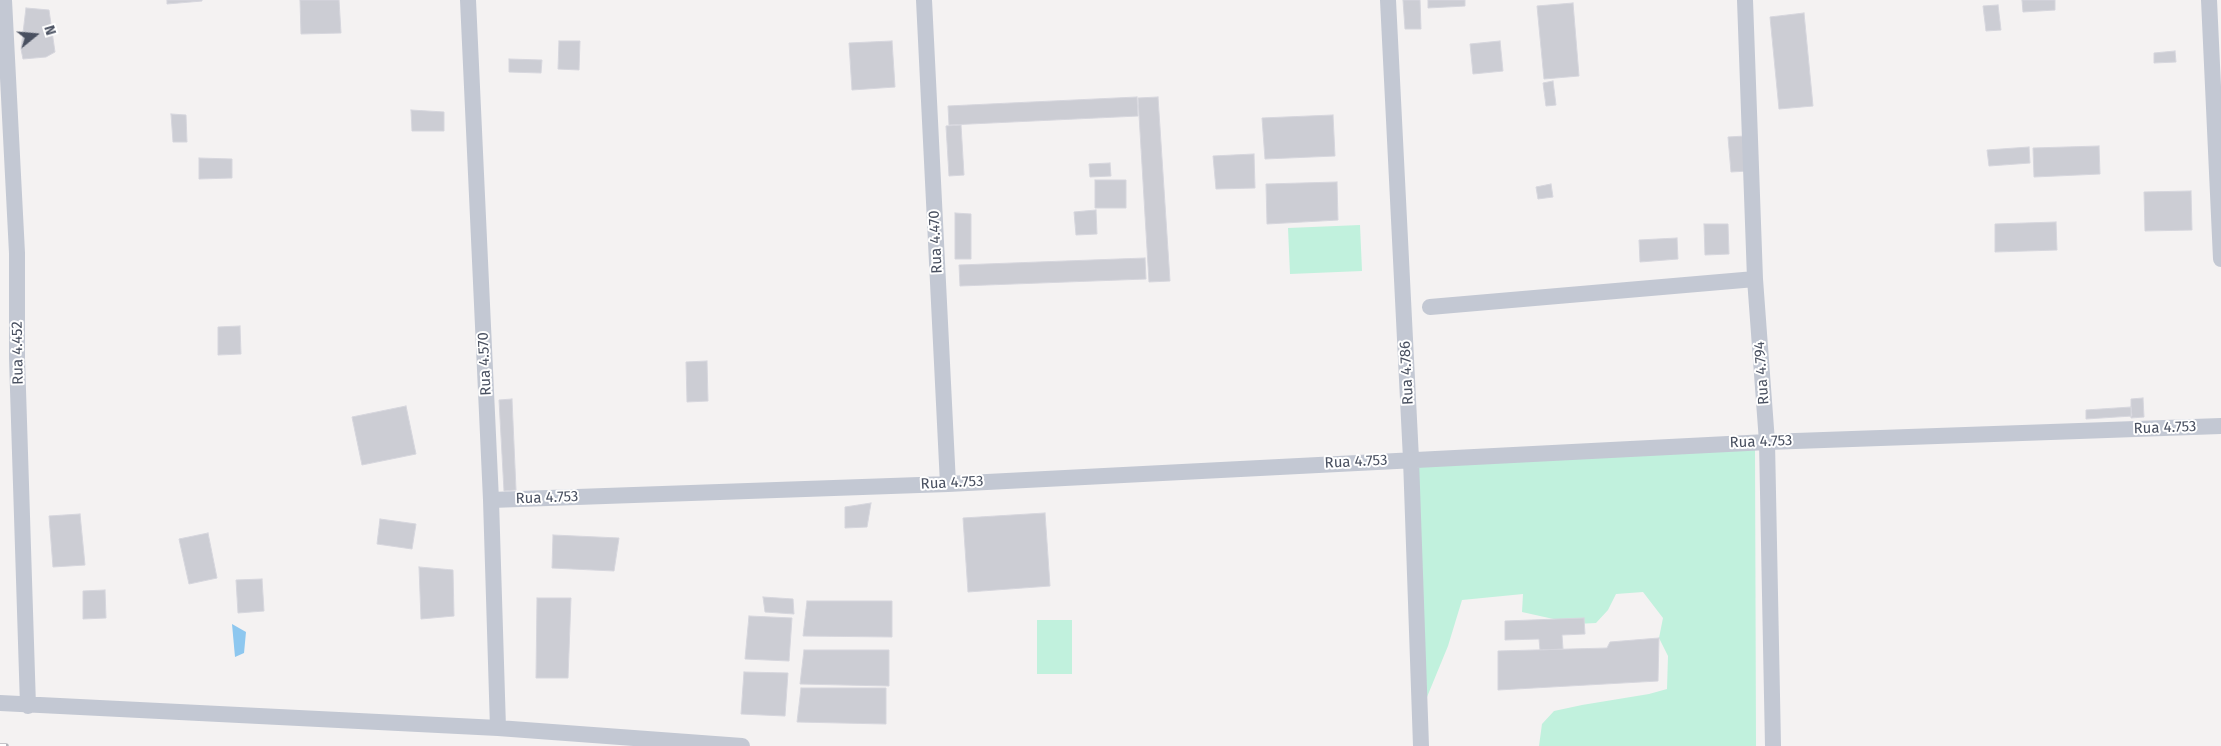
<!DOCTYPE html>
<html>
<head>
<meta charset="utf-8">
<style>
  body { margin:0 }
  #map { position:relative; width:2221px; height:746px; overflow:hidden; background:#f4f2f2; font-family:"Fira Sans",sans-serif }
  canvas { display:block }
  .north { position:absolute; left:10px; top:10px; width:50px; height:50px; -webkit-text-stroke:4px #fff; paint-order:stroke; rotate:73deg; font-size:14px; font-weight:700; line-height:20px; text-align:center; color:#495060 }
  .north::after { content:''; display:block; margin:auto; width:18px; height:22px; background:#495060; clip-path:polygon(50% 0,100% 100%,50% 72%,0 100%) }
</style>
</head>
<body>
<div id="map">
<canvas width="2221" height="746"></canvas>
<div class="north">N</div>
</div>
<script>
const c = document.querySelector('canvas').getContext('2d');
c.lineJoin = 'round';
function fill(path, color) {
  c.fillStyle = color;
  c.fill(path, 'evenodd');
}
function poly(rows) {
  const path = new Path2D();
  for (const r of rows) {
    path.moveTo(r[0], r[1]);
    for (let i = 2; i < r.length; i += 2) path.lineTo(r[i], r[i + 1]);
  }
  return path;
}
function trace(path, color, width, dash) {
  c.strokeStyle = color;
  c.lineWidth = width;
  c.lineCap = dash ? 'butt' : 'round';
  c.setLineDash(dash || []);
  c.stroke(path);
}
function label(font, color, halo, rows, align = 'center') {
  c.font = font + ' "Fira Sans",sans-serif';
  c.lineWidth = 4;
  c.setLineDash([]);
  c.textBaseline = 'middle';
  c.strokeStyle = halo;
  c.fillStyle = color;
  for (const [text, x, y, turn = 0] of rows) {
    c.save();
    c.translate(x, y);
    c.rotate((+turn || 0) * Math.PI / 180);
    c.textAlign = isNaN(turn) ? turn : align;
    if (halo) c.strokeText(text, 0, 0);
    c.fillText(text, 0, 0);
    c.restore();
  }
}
fill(poly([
  [1360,225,1362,271,1290,274,1288,228],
  [1755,449,1756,746,1539,746,1542,724,1554,711,1582,705,1649,694,1667,689,1668,656,1659,638,1663,618,1643,592,1616,594,1608,610,1596,623,1576,624,1522,612,1523,594,1462,600,1448,646,1427,697,1411,459],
  [1037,620,1072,620,1072,674,1037,674]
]), '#c1f1dd');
fill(poly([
  [232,624,246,632,244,653,235,657]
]), '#8dc7ef');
const building = poly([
  [167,0,202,0,202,1,167,4,167,0],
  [300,0,339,0,341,33,301,34,300,0],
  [1403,0,1420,0,1421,29,1405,29,1403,0],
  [1428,0,1465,0,1465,6,1428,8,1428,0],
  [2022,0,2055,0,2055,10,2023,12,2022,0],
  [1573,3,1579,76,1544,79,1537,6,1573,3],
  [1998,5,2001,30,1986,31,1983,6,1998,5],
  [26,8,49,10,55,52,46,57,23,59,21,49,26,8],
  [1804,13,1813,106,1779,109,1770,17,1804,13],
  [559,41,580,41,579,70,558,69,559,41],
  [892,41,895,87,852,90,849,43,892,41],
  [1500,41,1503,71,1473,74,1470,44,1500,41],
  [2175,51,2176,62,2154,63,2154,53,2175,51],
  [509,59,542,60,541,73,509,72,509,59],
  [1553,81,1556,105,1546,106,1543,83,1553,81],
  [1137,97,1138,116,949,125,948,106,1137,97],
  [1158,97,1170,281,1149,282,1138,98,1158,97],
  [411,110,444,112,444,131,412,131,411,110],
  [171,114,186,115,187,142,173,142,171,114],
  [1333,115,1335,156,1265,159,1262,118,1333,115],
  [961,125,964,175,949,176,946,126,961,125],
  [1745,136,1748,171,1731,172,1728,137,1745,136],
  [2099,146,2100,174,2034,177,2033,148,2099,146],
  [2029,147,2030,163,1989,166,1987,150,2029,147],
  [1254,154,1255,188,1216,189,1213,156,1254,154],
  [199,158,232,159,232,178,199,179,199,158],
  [1110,163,1111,176,1090,177,1089,164,1110,163],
  [1095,180,1126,180,1126,208,1095,208,1095,180],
  [1337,182,1338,220,1267,224,1266,184,1337,182],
  [1551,184,1553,197,1538,199,1536,187,1551,184],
  [2191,191,2192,230,2145,231,2144,192,2191,191],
  [1096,210,1097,234,1076,235,1074,212,1096,210],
  [955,213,971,214,971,259,955,259,955,213],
  [2056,222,2057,250,1995,252,1995,224,2056,222],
  [1704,224,1728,224,1729,254,1705,255,1704,224],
  [1677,238,1678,259,1640,262,1639,240,1677,238],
  [1145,258,1146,279,960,286,959,265,1145,258],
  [240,326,241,354,218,355,218,327,240,326],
  [707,361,708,401,687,402,686,362,707,361],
  [2143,398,2144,417,2131,418,2131,399,2143,398],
  [512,399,516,490,504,491,499,400,512,399],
  [406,406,416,454,362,465,352,417,406,406],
  [2131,407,2132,416,2086,419,2086,410,2131,407],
  [871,503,867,527,845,528,845,507,871,503],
  [1045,513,1050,586,968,592,963,518,1045,513],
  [80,514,85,565,53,567,49,516,80,514],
  [380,519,416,524,412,549,377,544,380,519],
  [208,533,217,578,189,584,179,539,208,533],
  [553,535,619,538,614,571,552,568,553,535],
  [419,567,453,570,454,616,421,619,419,567],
  [262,579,264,611,238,613,236,580,262,579],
  [105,590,106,618,83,619,83,591,105,590],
  [763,597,793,599,794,614,765,612,763,597],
  [537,598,571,598,568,678,536,678,537,598],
  [807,601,892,601,892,637,803,636,807,601],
  [749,616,792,618,789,661,745,659,749,616],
  [1584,618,1585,634,1562,635,1563,649,1540,650,1539,639,1505,640,1505,621,1584,618],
  [1659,638,1658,681,1498,690,1498,651,1607,648,1610,642,1659,638],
  [804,650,889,650,889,686,800,684,804,650],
  [744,672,788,673,785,716,741,714,744,672],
  [801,688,886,688,886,724,797,722,801,688]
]);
fill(building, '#cccdd4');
trace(building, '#d6d6dd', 1);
trace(poly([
  [4,0,17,253,17,358,28,706],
  [468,0,491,500,498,728],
  [924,0,948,484],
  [1388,0,1411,459,1421,746],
  [1745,0,1755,279,1767,442,1773,746],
  [2209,0,2221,259],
  [1430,307,1755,279],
  [491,500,948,484,1767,442,2221,426],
  [0,703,498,728,742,746]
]), '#c3c8d3', 16);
const rail = poly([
  [0,746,6,746]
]);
trace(rail, '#b4b5bc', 5.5);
trace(rail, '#fff', 4, [11]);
label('15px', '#495060', '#fff', [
  ["Rua 4.470",936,242,-93],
  ["Rua 4.452",18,353,-91],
  ["Rua 4.570",485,364,-93],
  ["Rua 4.786",1407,373,-93],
  ["Rua 4.794",1762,373,-94],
  ["Rua 4.753",2165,428,-2],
  ["Rua 4.753",1761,442,-2],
  ["Rua 4.753",1356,462,-3],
  ["Rua 4.753",952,483,-3],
  ["Rua 4.753",547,498,-2]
]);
</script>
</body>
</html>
